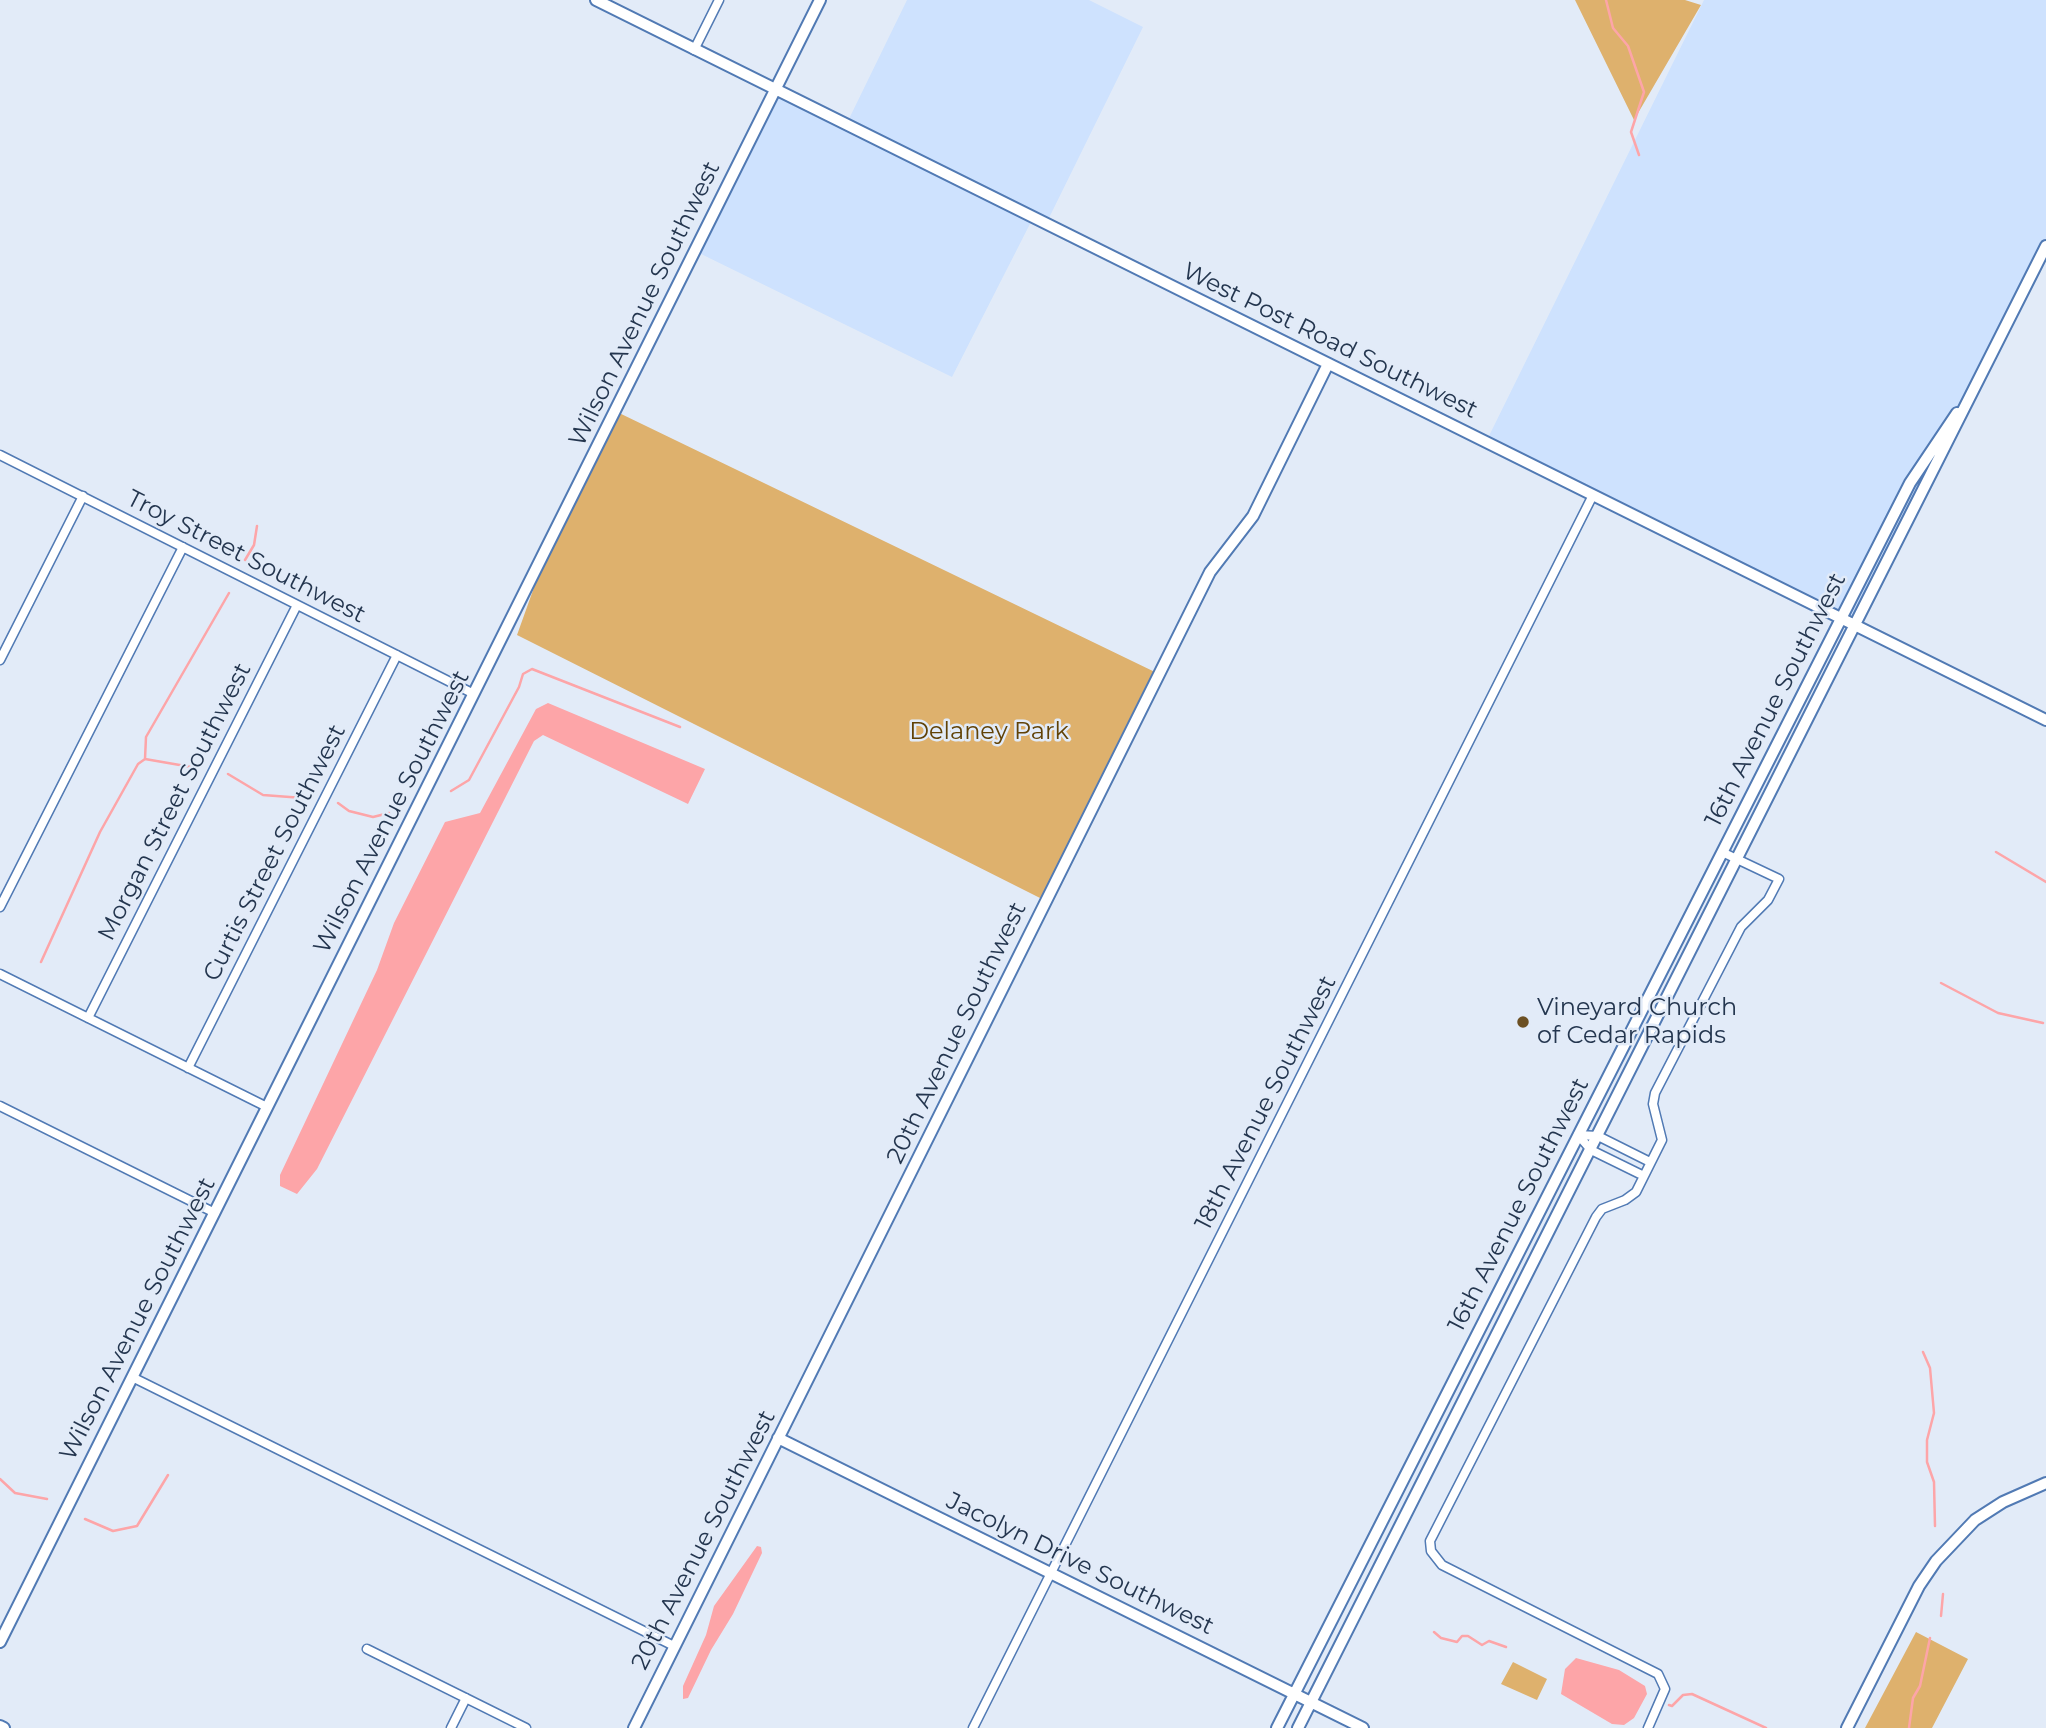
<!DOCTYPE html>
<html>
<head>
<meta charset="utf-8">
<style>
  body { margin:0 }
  canvas { display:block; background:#e2ebf8 }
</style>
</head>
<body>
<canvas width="2046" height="1728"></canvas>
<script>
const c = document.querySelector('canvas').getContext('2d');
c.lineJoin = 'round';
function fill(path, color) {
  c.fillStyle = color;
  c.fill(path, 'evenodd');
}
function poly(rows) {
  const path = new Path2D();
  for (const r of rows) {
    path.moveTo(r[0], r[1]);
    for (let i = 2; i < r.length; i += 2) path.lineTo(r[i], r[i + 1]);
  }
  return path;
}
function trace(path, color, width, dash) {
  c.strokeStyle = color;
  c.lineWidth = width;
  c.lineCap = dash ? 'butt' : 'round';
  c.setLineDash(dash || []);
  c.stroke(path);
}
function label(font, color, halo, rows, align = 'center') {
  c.font = font + ' Montserrat,sans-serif';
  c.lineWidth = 5;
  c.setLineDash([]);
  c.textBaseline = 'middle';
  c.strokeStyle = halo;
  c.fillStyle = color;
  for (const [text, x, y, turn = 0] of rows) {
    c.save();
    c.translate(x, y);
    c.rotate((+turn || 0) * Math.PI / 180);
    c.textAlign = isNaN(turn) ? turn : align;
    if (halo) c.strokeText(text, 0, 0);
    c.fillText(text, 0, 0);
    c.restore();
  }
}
fill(poly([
  [907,0,1089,0,1143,27,1046,224,1033,218,952,377,695,251,776,90,846,125],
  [1704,0,2046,0,2046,246,1857,626,1486,442]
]), '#cee2fe');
fill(poly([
  [1575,0,1685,0,1701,5,1634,120],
  [615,411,1159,674,1046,901,517,635,551,540],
  [1916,1632,1968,1659,1932,1728,1865,1728],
  [1513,1662,1547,1679,1537,1700,1501,1684]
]), '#deb16d');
fill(poly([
  [548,703,705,769,688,804,543,735,534,741,317,1169,297,1194,280,1186,280,1175,377,970,394,923,445,822,480,813,536,709],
  [757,1546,761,1547,762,1553,733,1614,711,1650,688,1698,683,1699,683,1686,706,1635,714,1606],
  [1576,1658,1619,1670,1645,1686,1647,1694,1634,1718,1624,1725,1612,1724,1561,1694,1565,1669]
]), '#fda5a8');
trace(poly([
  [1606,0,1613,28,1628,46,1644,92,1631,132,1639,155],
  [245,560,254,545,257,526],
  [145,759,146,737,229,593],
  [228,774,263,795,303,798],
  [451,791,469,780,519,687,523,674,532,669,680,727],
  [338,803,349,811,373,817,389,813],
  [1996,852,2046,882],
  [41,962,100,832,138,764,145,759,197,768],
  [1941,983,1998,1013,2043,1023],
  [1923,1352,1930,1368,1934,1413,1927,1440,1927,1462,1934,1482,1935,1526],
  [0,1479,15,1493,47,1499],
  [85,1519,113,1531,137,1526,168,1475],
  [1941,1616,1943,1594],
  [1434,1632,1441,1638,1457,1642,1462,1636,1468,1636,1482,1645,1489,1641,1506,1647],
  [1669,1705,1672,1706,1683,1695,1692,1694,1766,1728],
  [1909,1728,1913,1698,1920,1686,1930,1638]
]), '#fda5a8', 2.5);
const street = poly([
  [694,50,719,0],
  [0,455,474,694],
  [0,660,83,496],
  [0,907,183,547],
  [0,974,267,1107],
  [88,1018,297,605],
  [188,1068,397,655],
  [0,1106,215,1213],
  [1578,1135,1598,1136,1650,1162],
  [1578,1135,1591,1150,1644,1176],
  [132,1377,674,1646],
  [367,1649,526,1728],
  [451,1728,466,1698],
  [973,1728,1593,495],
  [1648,1728,1665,1689,1658,1674,1442,1565,1431,1551,1430,1541,1596,1217,1602,1209,1625,1200,1636,1192,1662,1140,1653,1104,1655,1093,1741,927,1768,900,1779,879,1722,852]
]);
const secondary = poly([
  [596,0,2046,720],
  [778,1438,1363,1728],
  [0,1642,820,0],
  [0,1726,4,1728],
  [634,1728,1210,572,1253,516,1328,364],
  [1277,1728,1910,483,1957,413],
  [1298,1728,2046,246],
  [1847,1728,1919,1586,1936,1561,1975,1520,2003,1502,2046,1483]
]);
trace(street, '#517ab4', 11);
trace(secondary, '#517ab4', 14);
trace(street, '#fff', 8);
trace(secondary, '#fff', 10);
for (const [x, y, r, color] of [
  [1523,1022,7,"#6c5023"]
]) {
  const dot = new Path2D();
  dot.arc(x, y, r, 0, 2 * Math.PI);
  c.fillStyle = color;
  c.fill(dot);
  trace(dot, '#e2ebf8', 2.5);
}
label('24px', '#24364f', '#e2ebf8', [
  ["Wilson Avenue Southwest",645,304,-64],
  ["West Post Road Southwest",1330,341,26],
  ["Troy Street Southwest",246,557,27],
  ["16th Avenue Southwest",1776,700,-63],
  ["Morgan Street Southwest",175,802,-63],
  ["Wilson Avenue Southwest",392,812,-63],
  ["Curtis Street Southwest",275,853,-63],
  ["20th Avenue Southwest",957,1033,-64],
  ["18th Avenue Southwest",1266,1103,-63],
  ["16th Avenue Southwest",1519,1205,-63],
  ["Wilson Avenue Southwest",138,1319,-63],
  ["20th Avenue Southwest",704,1540,-63],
  ["Jacolyn Drive Southwest",1080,1564,26]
]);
label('24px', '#614206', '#e2ebf8', [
  ["Delaney Park",989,732]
]);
label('24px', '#24364f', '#e2ebf8', [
  ["Vineyard Church",1537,1008],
  ["of Cedar Rapids",1537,1036]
], 'left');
</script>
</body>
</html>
